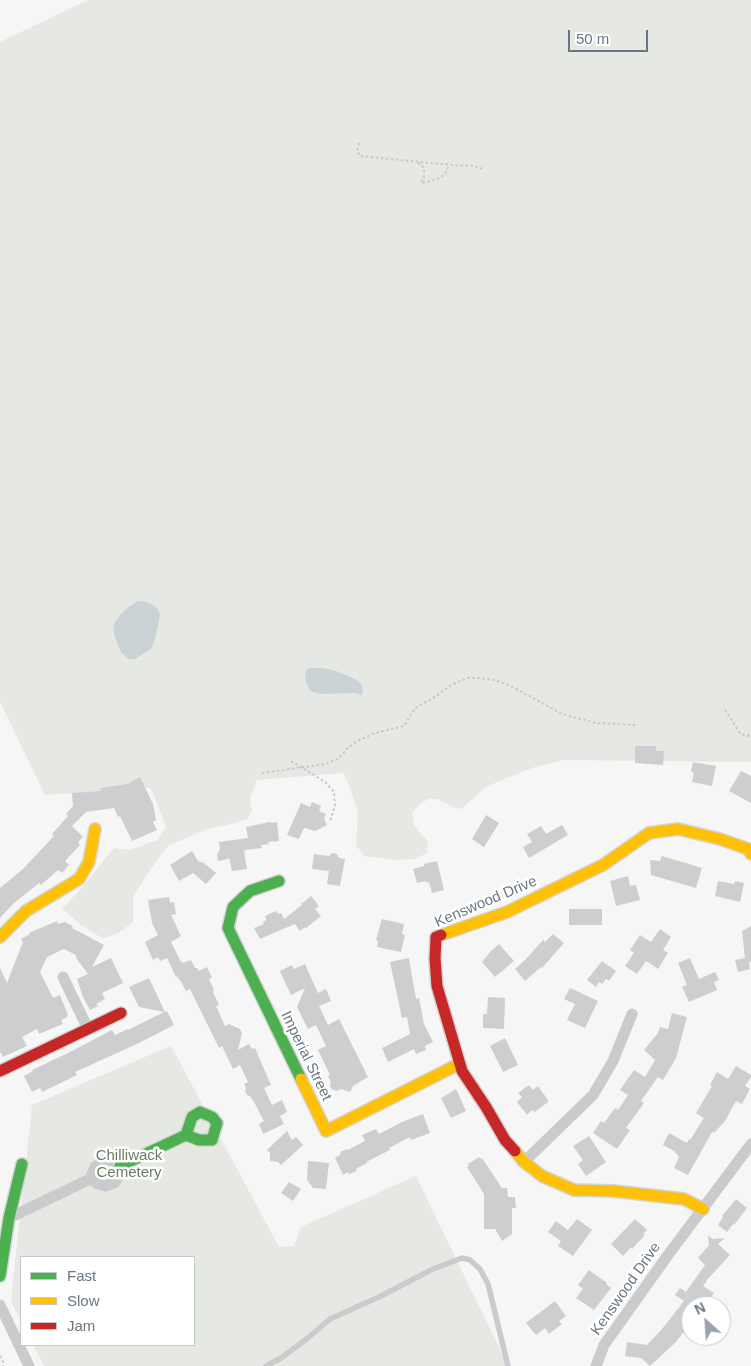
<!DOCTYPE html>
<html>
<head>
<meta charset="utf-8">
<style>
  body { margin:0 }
  #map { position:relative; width:751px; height:1366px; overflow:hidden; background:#f6f6f6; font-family:Arial,sans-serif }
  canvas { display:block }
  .legend { position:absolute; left:20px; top:1256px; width:175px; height:90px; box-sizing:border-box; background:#fff; border:1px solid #c3c9cd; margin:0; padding:6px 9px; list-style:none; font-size:15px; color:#697783 }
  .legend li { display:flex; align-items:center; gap:10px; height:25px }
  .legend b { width:25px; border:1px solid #c3c9cd }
  .north { position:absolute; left:681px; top:1296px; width:50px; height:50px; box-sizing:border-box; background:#fff; border:1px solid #c3c9cd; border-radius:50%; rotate:334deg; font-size:14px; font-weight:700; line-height:20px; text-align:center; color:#697783 }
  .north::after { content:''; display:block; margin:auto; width:18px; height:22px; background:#9aa3ab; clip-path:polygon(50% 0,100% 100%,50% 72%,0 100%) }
  .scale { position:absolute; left:568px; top:30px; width:80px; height:22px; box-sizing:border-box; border:2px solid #697783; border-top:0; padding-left:6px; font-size:15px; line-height:18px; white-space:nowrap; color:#697783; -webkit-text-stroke:4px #fff; paint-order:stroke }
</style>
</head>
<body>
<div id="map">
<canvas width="751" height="1366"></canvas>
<ul class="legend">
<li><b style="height:6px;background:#4caf50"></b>Fast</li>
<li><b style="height:6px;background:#ffc107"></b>Slow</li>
<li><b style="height:6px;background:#c62828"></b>Jam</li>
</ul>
<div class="north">N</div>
<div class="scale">50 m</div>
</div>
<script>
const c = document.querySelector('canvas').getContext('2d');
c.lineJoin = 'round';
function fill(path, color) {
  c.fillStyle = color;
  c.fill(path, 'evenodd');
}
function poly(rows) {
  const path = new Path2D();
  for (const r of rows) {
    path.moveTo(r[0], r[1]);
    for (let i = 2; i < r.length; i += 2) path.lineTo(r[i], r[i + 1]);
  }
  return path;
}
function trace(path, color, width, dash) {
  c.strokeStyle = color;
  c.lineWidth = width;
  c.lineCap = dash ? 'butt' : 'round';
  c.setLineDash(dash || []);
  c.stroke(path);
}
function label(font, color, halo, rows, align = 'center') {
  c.font = font + ' Arial,sans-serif';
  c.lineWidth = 5;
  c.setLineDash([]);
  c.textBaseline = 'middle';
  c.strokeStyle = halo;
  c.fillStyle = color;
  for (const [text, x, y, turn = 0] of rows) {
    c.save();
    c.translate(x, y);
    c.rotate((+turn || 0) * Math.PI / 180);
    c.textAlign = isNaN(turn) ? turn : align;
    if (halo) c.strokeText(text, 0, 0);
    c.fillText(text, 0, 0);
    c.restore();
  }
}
fill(poly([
  [88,0,751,0,751,762,564,760,535,767,499,781,483,789,464,807,458,809,437,799,429,799,421,803,412,813,414,825,428,842,427,853,415,859,393,860,364,856,356,845,358,812,349,785,343,773,256,780,255,786,250,797,252,810,247,819,235,823,207,829,168,846,152,867,133,897,133,922,117,934,102,938,81,925,62,909,78,892,114,848,130,850,157,840,166,827,154,795,150,788,45,795,0,702,0,42],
  [171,1046,279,1247,294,1246,301,1227,416,1176,508,1366,44,1366,33,1345,194,1345,194,1257,21,1257,21,1322,11,1301,32,1105]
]), '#e5e8e3');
fill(poly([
  [138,601,146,602,153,605,157,608,160,615,155,639,151,649,135,659,128,659,121,652,116,640,113,629,115,622,123,612,130,606],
  [312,668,323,668,336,671,355,679,359,682,362,686,363,690,362,695,354,693,320,694,310,691,306,682,305,676,307,669]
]), '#cbd2d5');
fill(poly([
  [635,746,656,746,656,751,664,751,663,765,635,763],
  [693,762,716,766,712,786,692,782,694,772,691,772],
  [741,771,751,776,751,803,729,791],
  [140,777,153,804,156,820,153,822,157,830,132,841,120,816,118,817,114,808,86,812,72,826,83,837,78,842,80,845,65,861,69,865,62,873,58,870,41,885,39,883,14,903,0,918,0,888,23,869,54,836,52,834,68,816,66,814,73,806,72,793,101,791,100,788,128,784],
  [312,802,321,806,319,811,326,814,324,818,327,825,315,831,304,828,299,839,287,835,301,803,310,807],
  [486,815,499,823,484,847,472,839],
  [270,822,271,823,277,822,279,841,268,842,269,844,261,845,262,848,246,850,244,851,247,869,232,871,229,857,228,859,218,861,217,854,220,850,219,842,248,838,246,827],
  [562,825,568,835,529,858,523,847,532,842,527,834,541,826,546,834],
  [192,851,198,861,204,863,216,873,206,884,193,873,179,881,170,865],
  [332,853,337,854,339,858,345,859,340,886,327,884,329,871,312,869,314,854,329,856],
  [662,856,702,868,696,888,651,875,650,860,660,861],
  [437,861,444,890,432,893,429,882,426,883,426,881,417,883,413,869,424,866,424,864],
  [628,876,630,886,636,885,640,900,616,906,610,881],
  [718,881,734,884,735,881,744,883,740,902,715,896],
  [311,896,319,906,315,909,321,916,306,928,305,927,300,931,295,924,260,939,254,928,264,924,263,922,266,920,265,916,276,911,278,914,281,913,284,919,302,905,301,904],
  [169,897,170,903,174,902,176,914,171,915,181,936,171,942,181,962,182,962,183,963,191,960,195,968,197,968,199,971,207,967,212,978,209,979,214,990,213,992,219,1005,216,1006,225,1026,229,1024,240,1029,242,1033,238,1050,249,1044,252,1049,255,1048,271,1085,264,1088,272,1105,282,1100,287,1112,280,1116,284,1124,263,1134,259,1124,264,1121,254,1102,250,1096,247,1095,245,1091,246,1088,244,1084,248,1082,240,1065,233,1069,222,1046,219,1048,190,989,186,991,180,980,179,980,177,976,176,977,167,958,160,961,158,957,153,960,145,942,158,935,152,923,148,900],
  [569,909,602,909,602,925,569,925],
  [382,919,404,924,402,934,405,935,401,952,377,947,378,941,376,940],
  [57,921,58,924,65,922,73,926,72,928,104,945,92,967,111,958,123,983,102,993,105,999,96,1004,98,1006,90,1010,83,997,77,979,88,974,76,958,76,955,64,949,47,957,40,972,53,998,60,995,68,1015,66,1018,61,1020,63,1024,39,1034,37,1029,22,1037,27,1046,3,1057,0,1052,0,968,7,983,23,942,21,939,30,934,29,933],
  [751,926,751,962,749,962,750,969,738,972,735,960,745,958,742,931],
  [660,929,671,937,663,950,668,953,658,969,646,961,637,974,625,966,634,953,630,950,640,935,651,942],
  [553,934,564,943,542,968,541,967,525,981,515,969,525,960,543,940,545,942],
  [499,944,514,961,495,977,482,962,491,951],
  [409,958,416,999,419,998,424,1024,433,1042,425,1046,426,1050,416,1054,414,1049,388,1062,382,1048,410,1034,407,1017,402,1018,390,962],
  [690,958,699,979,715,972,719,980,714,982,717,990,689,1002,682,987,687,985,678,963],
  [602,961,616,971,609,981,606,979,602,984,599,982,596,987,587,980],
  [305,964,318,993,326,989,331,1001,319,1006,328,1025,339,1019,368,1077,353,1086,350,1092,341,1089,337,1091,331,1089,330,1086,331,1082,328,1076,330,1075,318,1050,326,1046,316,1025,308,1029,297,1007,305,988,291,995,280,971,292,965,294,969],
  [149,978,165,1012,167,1011,174,1025,139,1043,75,1072,77,1075,42,1092,40,1088,32,1092,24,1076,33,1071,32,1070,70,1052,112,1030,115,1035,128,1029,128,1030,164,1012,139,1007,129,987],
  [570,988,598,1001,585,1028,567,1020,575,1004,564,999],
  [488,997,505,998,504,1029,483,1028,483,1014,487,1014],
  [672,1013,687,1017,676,1058,663,1080,658,1077,641,1101,644,1103,626,1128,630,1130,617,1149,593,1133,601,1121,604,1123,615,1108,618,1110,628,1095,620,1090,634,1070,645,1077,655,1060,644,1050,658,1033,660,1027,668,1029],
  [505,1038,518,1065,503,1072,490,1046],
  [736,1066,751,1075,751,1077,745,1086,750,1089,742,1104,736,1101,725,1121,714,1133,712,1132,688,1175,674,1168,679,1157,674,1151,663,1145,669,1133,687,1143,689,1139,690,1140,704,1118,696,1113,712,1086,710,1085,717,1072,728,1079],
  [529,1085,533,1090,538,1086,548,1100,548,1102,535,1112,532,1110,527,1115,517,1102,522,1097,518,1093],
  [456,1089,466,1111,451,1118,441,1098],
  [423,1114,430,1133,411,1140,410,1137,389,1148,390,1150,366,1162,367,1163,356,1169,357,1171,349,1174,348,1172,343,1175,335,1158,341,1154,340,1152,347,1149,348,1150,365,1141,362,1135,376,1129,379,1134,402,1122],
  [287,1131,292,1140,296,1137,303,1145,281,1165,278,1162,270,1161,270,1153,267,1150],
  [589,1136,606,1162,586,1176,578,1164,583,1160,573,1146],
  [479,1157,480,1159,482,1158,502,1188,507,1188,508,1197,515,1197,516,1208,512,1208,512,1234,502,1241,495,1229,484,1229,484,1194,467,1167,469,1166,468,1164],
  [308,1161,329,1163,326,1189,313,1188,307,1180],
  [289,1182,301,1189,293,1201,281,1193],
  [736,1199,747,1208,734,1225,733,1224,727,1232,718,1225,723,1217,722,1216],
  [577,1219,592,1230,573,1256,558,1246,561,1241,548,1232,556,1221,568,1230],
  [635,1219,647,1230,643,1234,645,1235,632,1249,631,1247,623,1256,611,1244],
  [708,1235,712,1239,725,1238,718,1244,730,1255,706,1281,707,1281,703,1286,714,1293,709,1300,708,1304,704,1306,691,1306,691,1322,676,1342,650,1366,641,1358,625,1356,627,1342,647,1345,662,1329,684,1301,675,1295,680,1288,686,1292,705,1265,698,1258,709,1245],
  [589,1270,607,1283,606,1284,611,1288,594,1310,576,1298,583,1289,578,1285],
  [555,1301,566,1316,559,1321,562,1324,549,1334,545,1328,536,1335,526,1323]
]), '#cdcecf');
const fast = poly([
  [279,881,250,891,233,907,228,928,301,1079],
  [120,1166,186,1135,192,1117,200,1112,212,1117,217,1123,212,1140,199,1140,186,1135],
  [0,1276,9,1218,22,1164]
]);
const slow = poly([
  [441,935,507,912,603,865,649,833,678,829,720,839,748,849,751,854],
  [0,937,26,911,79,879,89,862,95,829],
  [301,1079,326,1131,459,1064],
  [515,1151,524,1162,542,1176,574,1190,613,1191,684,1199,703,1209]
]);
const jam = poly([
  [441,935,436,937,435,959,437,986,462,1071,486,1107,505,1140,515,1151],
  [0,1071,121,1013]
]);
trace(fast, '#d3d4d4', 14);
trace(slow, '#d3d4d4', 14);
trace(jam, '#d3d4d4', 14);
trace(poly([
  [359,143,357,151,360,156,452,165,474,166,483,169],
  [418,163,422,165,424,171,424,177,421,183,428,182,440,178,445,174,449,165],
  [725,710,740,733,744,735,751,736],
  [291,761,325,782,334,792,335,806,330,821],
  [262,773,325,764,338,759,348,748,357,741,375,733,404,726,415,708,435,697,451,685,468,678,479,678,495,680,511,686,562,714,596,723,635,725],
  [0,1356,3,1362,3,1366]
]), '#c7c8c9', 2, [2.5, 2.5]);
trace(poly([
  [266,1366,281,1358,308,1338,330,1319,379,1297,433,1269,462,1258,470,1260,480,1269,488,1284,508,1366]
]), '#c9cbcc', 5.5);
trace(poly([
  [63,977,88,1029],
  [524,1162,593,1095,613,1061,632,1014],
  [9,1218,90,1179,95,1167,106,1159,118,1163,120,1166,119,1176,114,1183,105,1186,98,1184,90,1179],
  [0,1305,29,1366],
  [596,1366,604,1345,668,1255,751,1144]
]), '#c9cbcc', 11);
trace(fast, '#4caf50', 11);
trace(slow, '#ffc107', 11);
trace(jam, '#c62828', 11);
label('15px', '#697783', '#fff', [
  ["Kenswood Drive",486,902,-23],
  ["Imperial Street",306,1056,64],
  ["Kenswood Drive",626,1289,-55]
]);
label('15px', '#6b7b67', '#fff', [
  ["Chilliwack",129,1156],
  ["Cemetery",129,1173]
]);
</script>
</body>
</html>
